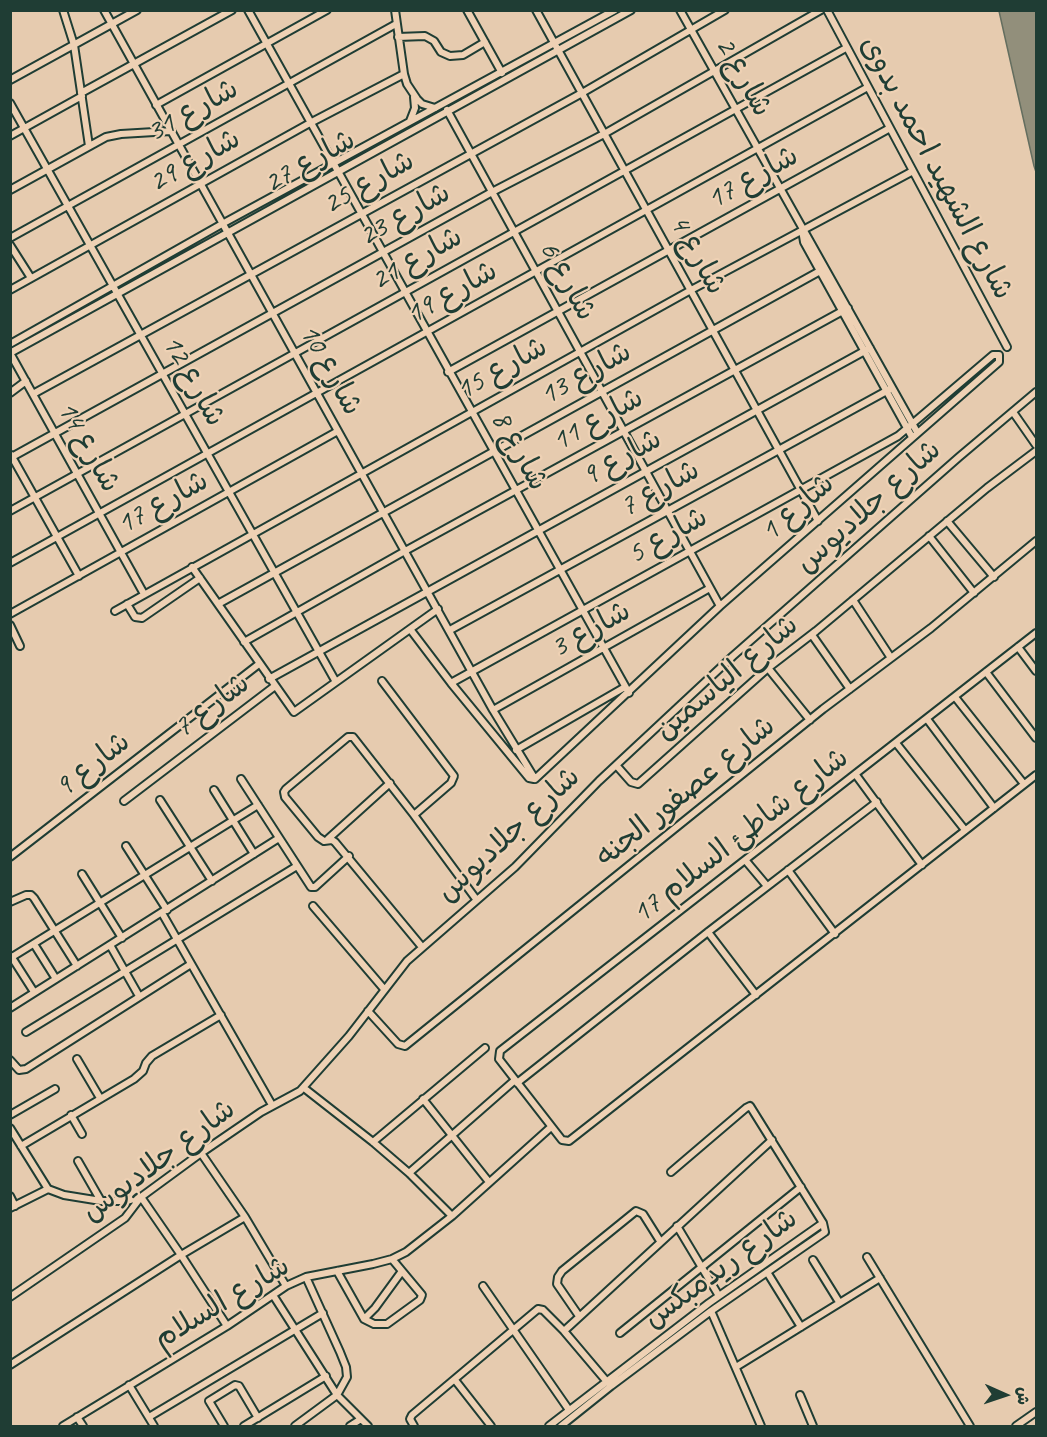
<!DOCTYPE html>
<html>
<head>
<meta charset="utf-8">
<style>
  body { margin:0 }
  #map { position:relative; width:1047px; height:1437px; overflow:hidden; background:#e6cbaf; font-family:Caveat,"Playpen Sans Arabic",sans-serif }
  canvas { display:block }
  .frame { position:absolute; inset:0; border:12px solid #1f3d34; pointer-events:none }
  .north { position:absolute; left:975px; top:1365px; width:60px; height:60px; -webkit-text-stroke:4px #eed1b4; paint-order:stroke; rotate:93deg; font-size:16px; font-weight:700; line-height:24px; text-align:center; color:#1f3d34 }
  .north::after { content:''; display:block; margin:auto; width:21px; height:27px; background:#1f3d34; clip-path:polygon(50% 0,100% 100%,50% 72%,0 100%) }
</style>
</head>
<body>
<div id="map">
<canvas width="1047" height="1437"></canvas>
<div class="frame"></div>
<div class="north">ش</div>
</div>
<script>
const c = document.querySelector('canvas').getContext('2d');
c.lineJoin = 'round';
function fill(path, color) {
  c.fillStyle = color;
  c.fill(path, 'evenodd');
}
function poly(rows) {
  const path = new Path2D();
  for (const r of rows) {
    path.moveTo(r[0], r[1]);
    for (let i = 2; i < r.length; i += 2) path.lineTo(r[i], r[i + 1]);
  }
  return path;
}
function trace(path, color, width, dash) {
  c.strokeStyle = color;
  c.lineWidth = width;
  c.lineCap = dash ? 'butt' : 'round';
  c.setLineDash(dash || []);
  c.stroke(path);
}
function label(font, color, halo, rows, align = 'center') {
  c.font = font + ' Caveat,"Playpen Sans Arabic",sans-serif';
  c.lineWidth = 4.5;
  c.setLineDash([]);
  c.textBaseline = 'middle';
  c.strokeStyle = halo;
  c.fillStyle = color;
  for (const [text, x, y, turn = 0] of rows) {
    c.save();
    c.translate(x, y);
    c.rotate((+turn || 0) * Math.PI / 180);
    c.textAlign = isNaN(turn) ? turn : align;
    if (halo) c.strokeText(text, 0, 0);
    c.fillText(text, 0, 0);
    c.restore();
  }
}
const water = poly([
  [999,11,1036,11,1036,172,1034,166,999,11]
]);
fill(water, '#928f7b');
trace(water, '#646e5f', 1.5);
const minor = poly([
  [63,10,74,45,89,146],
  [104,10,493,710,535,779],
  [248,10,629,693],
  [395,10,404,74,407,84,417,99,422,104,435,108],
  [467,10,502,73],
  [536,10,818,521],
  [680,10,917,432],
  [827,10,1007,347],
  [398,37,425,36,434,41,441,52,450,56,463,55,485,42],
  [10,80,137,10],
  [81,93,232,10],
  [10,103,336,682],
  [156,105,327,10],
  [447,110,720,606],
  [410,121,415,108,414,97],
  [10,136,82,96],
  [10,190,106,137,121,134,171,131],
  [802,230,804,242,912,437],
  [10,238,396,24],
  [10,245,31,278],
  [10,290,310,123,404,74],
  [10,344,222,224,615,10],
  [10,353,631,10],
  [10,353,144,594],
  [448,372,890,128],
  [10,393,26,381],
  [33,394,582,93,725,10],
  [1013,412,1036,445],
  [11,455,79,576],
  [10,458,492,192,604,134,821,10],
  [10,511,846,48],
  [947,521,994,577],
  [929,536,974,593],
  [10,563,868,87],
  [192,567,294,712,438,609],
  [853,600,891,658],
  [127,604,135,617,142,618,200,578],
  [218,604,820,271],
  [115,611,691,290,913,171],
  [10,614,338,431],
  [10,625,20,646],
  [410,629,451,683,529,778,534,779],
  [450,630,892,388],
  [1036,633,500,1051,499,1059,562,1140,569,1141,1036,775],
  [812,635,850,689],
  [244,642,405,551,848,308],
  [1018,647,1036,671],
  [768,668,810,720],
  [986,672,1036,738],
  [269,679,870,348],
  [382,681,454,776,451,783,414,815],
  [451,683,898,436,993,355,999,355,999,362,720,606,535,779],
  [955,697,1024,784],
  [493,710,710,588],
  [927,719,994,808],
  [896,743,965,830],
  [516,750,625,687],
  [616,765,631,782,638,784,768,668,816,631,987,488,1036,451],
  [856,775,922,865],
  [241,779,311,887,315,887,349,856],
  [214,790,254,854],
  [160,800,212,881],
  [124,801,275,686],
  [328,839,390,783],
  [126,846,167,910],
  [10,857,259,664],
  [746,861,767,886],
  [788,870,835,934],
  [82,874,122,938],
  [10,902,26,895,31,895,34,898,77,966],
  [313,906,384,989],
  [162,913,272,1105],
  [708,932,756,995],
  [34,944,56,979],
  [110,945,139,996],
  [422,947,335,842,332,840,324,841,318,837,285,797,284,792,286,789,348,737,353,737,414,815,476,899],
  [11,956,34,992],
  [12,957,258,805],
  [10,1008,279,838],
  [368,1011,398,1044,405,1046,823,709,931,628,1036,541],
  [26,1032,297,866],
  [77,1059,100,1098],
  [10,1060,19,1070,26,1069,191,964],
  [517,1083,708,932,877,802],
  [304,1088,373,1142,409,1173,452,1216],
  [423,1099,489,1182],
  [10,1115,55,1089],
  [71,1115,82,1134],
  [10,1128,48,1189,64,1195,101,1201,126,1201,141,1197,181,1255,227,1326],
  [373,1142,485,1048],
  [21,1146,134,1079,143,1071,146,1063,152,1056,221,1015],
  [201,1153,245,1217,286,1286],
  [78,1161,101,1201],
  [409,1173,515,1080],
  [10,1196,15,1206],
  [10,1208,48,1189],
  [677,1226,719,1296],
  [867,1257,970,1426],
  [813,1260,839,1302],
  [337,1271,364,1319,374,1324,387,1324,420,1300,422,1295,392,1259],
  [767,1272,801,1327],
  [483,1286,569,1410],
  [273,1295,337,1395,368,1426],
  [10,1297,125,1218,141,1197,201,1153,261,1112,300,1091,349,1036,407,961,515,867,599,781,733,656,959,457,1036,392],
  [711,1311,761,1426],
  [579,1316,557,1284,558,1277,562,1271,636,1211,643,1214,660,1241],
  [364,1319,375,1308,402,1271],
  [564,1331,772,1140],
  [620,1333,801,1187],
  [10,1365,181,1255,245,1217],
  [736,1367,880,1278],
  [455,1380,491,1426],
  [129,1385,154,1426],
  [800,1395,813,1426],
  [77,1417,83,1426],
  [149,1417,323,1313],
  [63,1426,227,1326,286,1286,306,1277,373,1264,392,1259,406,1252,452,1216,551,1127],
  [224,1426,209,1401,235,1385,239,1386,258,1418],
  [244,1426,326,1376],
  [295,1426,337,1395,347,1377,346,1367,340,1352,306,1277],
  [350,1426,361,1419],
  [414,1426,410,1419,412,1415,538,1309,543,1310,564,1331,608,1383],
  [549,1426,709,1303,823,1223],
  [561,1426,611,1386,711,1311,825,1232,823,1223,750,1106,746,1108,671,1172],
  [1016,1426,1036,1412]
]);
trace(minor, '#1f3d34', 10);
trace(minor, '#eed1b4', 6);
label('30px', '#1f3d34', '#eed1b4', [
  ["شارع 2",743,77,61],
  ["شارع 31",193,111,-29],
  ["شارع 29",195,161,-29],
  ["شارع 27",310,162,-29],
  ["شارع الشهيد احمد بدوى",936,168,62],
  ["شارع 17",753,178,-29],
  ["شارع 25",369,183,-29],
  ["شارع 23",405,215,-29],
  ["شارع 4",697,255,61],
  ["شارع 21",417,259,-29],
  ["شارع 6",567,281,61],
  ["شارع 19",452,293,-29],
  ["شارع 15",502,369,-29],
  ["شارع 10",330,370,61],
  ["شارع 13",586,374,-29],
  ["شارع 12",193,381,61],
  ["شارع 11",598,420,-29],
  ["شارع 14",88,447,61],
  ["شارع 8",519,451,61],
  ["شارع 9",622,458,-29],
  ["شارع 7",660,489,-29],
  ["شارع 17",163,503,-29],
  ["شارع جلاديوس",869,507,-42],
  ["شارع 1",798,508,-41],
  ["شارع 5",668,536,-29],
  ["شارع 3",591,630,-29],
  ["شارع الياسمين",727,678,-40],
  ["شارع 7",212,706,-37],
  ["شارع 9",93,765,-38],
  ["شارع عصفور الجنه",686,792,-39],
  ["شارع جلاديوس",509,835,-43],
  ["شارع شاطئ السلام 17",741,836,-38],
  ["شارع جلاديوس",159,1161,-37],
  ["شارع ريدمبكس",721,1269,-36],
  ["شارع السلام",222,1303,-31]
]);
</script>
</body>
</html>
